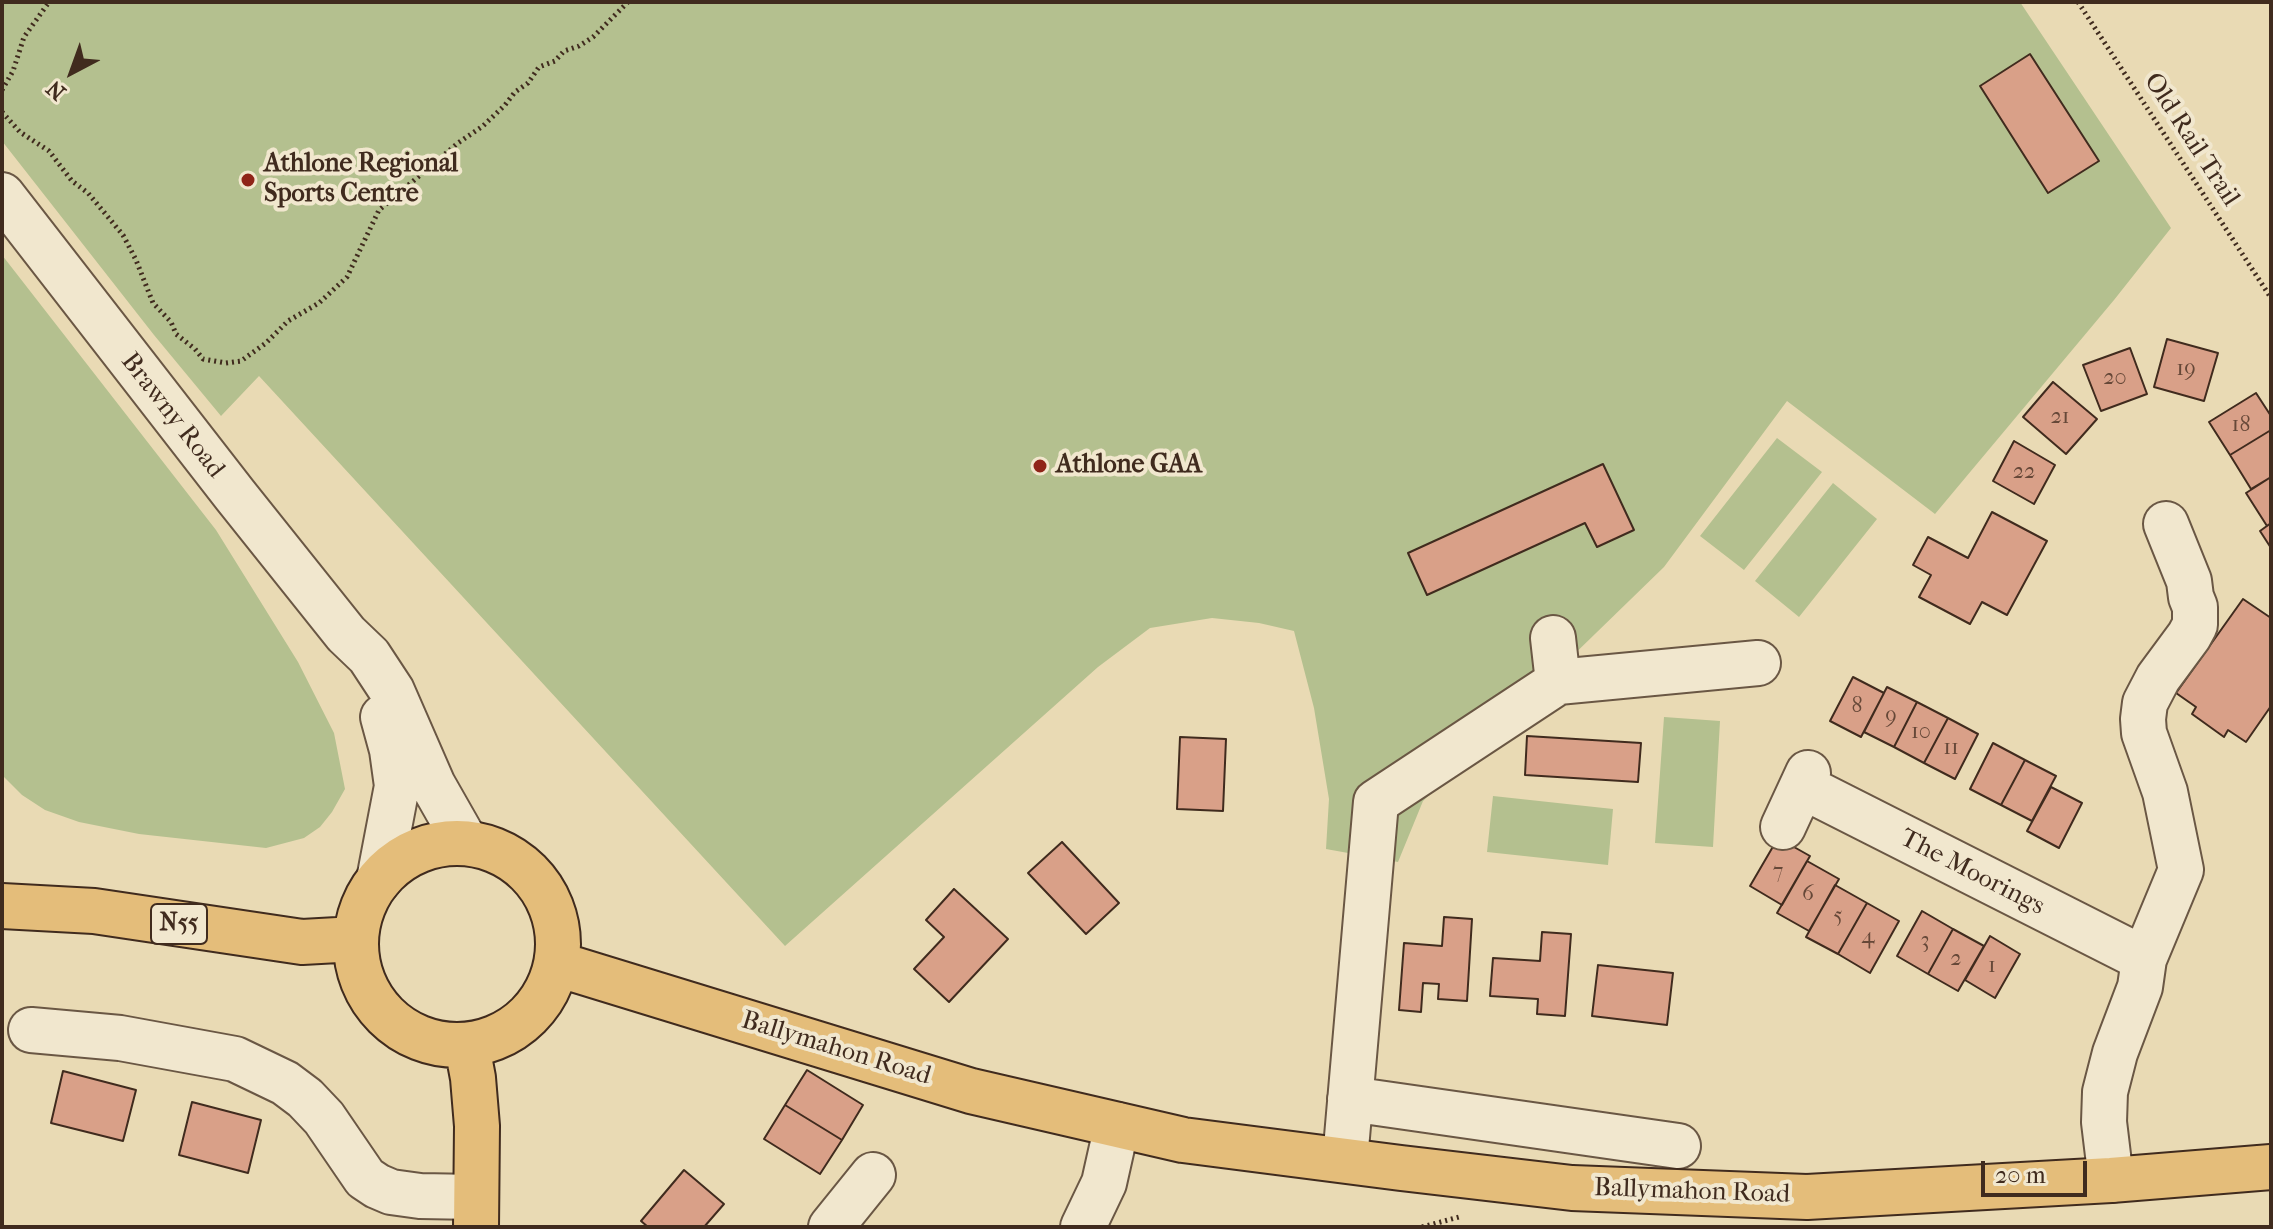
<!DOCTYPE html>
<html>
<head>
<meta charset="utf-8">
<style>
  body { margin:0 }
  #map { position:relative; width:2273px; height:1229px; overflow:hidden; background:#e9dab4; font-family:"IM FELL French Canon",serif }
  canvas { display:block }
  .frame { position:absolute; inset:0; border:4px solid #402b1e; pointer-events:none }
  .north { position:absolute; left:32px; top:32px; width:80px; height:80px; -webkit-text-stroke:6px #f1e7ce; paint-order:stroke; rotate:221deg; font-size:22px; font-weight:700; line-height:32px; text-align:center; color:#402b1e }
  .north::after { content:''; display:block; margin:auto; width:28px; height:36px; background:#402b1e; clip-path:polygon(50% 0,100% 100%,50% 72%,0 100%) }
  .scale { position:absolute; left:1981px; top:1161px; width:106px; height:36px; box-sizing:border-box; border:4px solid #402b1e; border-top:0; padding-left:10px; font-size:24px; line-height:28px; white-space:nowrap; color:#402b1e; -webkit-text-stroke:6px #f1e7ce; paint-order:stroke }
</style>
</head>
<body>
<div id="map">
<canvas width="2273" height="1229"></canvas>
<div class="frame"></div>
<div class="north">N</div>
<div class="scale">20 m</div>
</div>
<script>
const c = document.querySelector('canvas').getContext('2d');
c.lineJoin = 'round';
function fill(path, color) {
  c.fillStyle = color;
  c.fill(path, 'evenodd');
}
function poly(rows) {
  const path = new Path2D();
  for (const r of rows) {
    if (r.length === 3) {
      path.moveTo(r[0] + r[2], r[1]);
      path.arc(r[0], r[1], r[2], 0, 2 * Math.PI);
      continue;
    }
    path.moveTo(r[0], r[1]);
    for (let i = 2; i < r.length; i += 2) path.lineTo(r[i], r[i + 1]);
  }
  return path;
}
function trace(path, color, width, dash) {
  c.strokeStyle = color;
  c.lineWidth = width;
  c.lineCap = dash ? 'butt' : 'round';
  c.setLineDash(dash || []);
  c.stroke(path);
}
function label(font, color, halo, rows, align = 'center') {
  c.font = font + ' "IM FELL French Canon",serif';
  c.lineWidth = 8;
  c.setLineDash([]);
  c.textBaseline = 'middle';
  c.strokeStyle = halo;
  c.fillStyle = color;
  for (const [text, x, y, turn = 0] of rows) {
    c.save();
    c.translate(x, y);
    c.rotate((+turn || 0) * Math.PI / 180);
    c.textAlign = isNaN(turn) ? turn : align;
    if (halo) c.strokeText(text, 0, 0);
    c.fillText(text, 0, 0);
    c.restore();
  }
}
fill(poly([
  [2,2,2020,2,2171,228,2114,300,1935,514,1787,401,1664,567,1423,801,1398,862,1326,849,1329,799,1314,708,1294,631,1259,623,1212,618,1150,628,1098,667,785,946,259,376,221,416,154,335,2,141],
  [2,255,216,530,298,662,334,733,345,789,332,812,320,827,304,838,266,848,139,834,79,822,45,810,22,795,2,775],
  [1777,438,1822,472,1744,570,1700,536],
  [1833,483,1877,519,1799,617,1755,581],
  [1664,717,1720,721,1713,847,1655,843],
  [1493,796,1613,809,1608,865,1487,852]
]), '#b4c08f');
const building = poly([
  [2030,54,2099,161,2048,193,1980,86,2030,54],
  [2167,339,2218,353,2204,401,2154,387,2167,339],
  [2130,348,2147,394,2101,411,2083,365,2130,348],
  [2053,382,2097,419,2066,454,2023,417,2053,382],
  [2256,393,2271,416,2271,430,2230,455,2209,422,2256,393],
  [2271,430,2271,477,2251,489,2230,455,2271,430],
  [2014,441,2055,465,2034,504,1993,481,2014,441],
  [1603,464,1634,530,1597,547,1585,523,1427,595,1408,553,1603,464],
  [2271,477,2271,523,2267,526,2246,493,2271,477],
  [1992,512,2047,541,2007,615,1982,602,1970,624,1919,597,1931,575,1913,565,1928,537,1968,558,1992,512],
  [2271,523,2271,548,2260,531,2271,523],
  [2243,599,2271,618,2271,706,2246,742,2228,730,2224,737,2192,714,2196,707,2176,693,2243,599],
  [1853,677,1884,693,1861,737,1830,721,1853,677],
  [1887,687,1917,702,1894,747,1864,732,1887,687],
  [1917,702,1948,718,1924,763,1894,747,1917,702],
  [1948,718,1978,734,1955,779,1924,763,1948,718],
  [1527,736,1641,743,1638,782,1525,775,1527,736],
  [1180,737,1226,739,1223,811,1177,809,1180,737],
  [1993,743,2025,760,2001,805,1970,789,1993,743],
  [2025,760,2056,776,2032,821,2001,805,2025,760],
  [2051,787,2082,803,2059,848,2027,831,2051,787],
  [1778,838,1810,856,1782,905,1750,886,1778,838],
  [1062,842,1119,903,1086,934,1028,873,1062,842],
  [1807,861,1839,879,1809,931,1777,913,1807,861],
  [1835,885,1867,903,1838,954,1806,937,1835,885],
  [954,889,1008,939,949,1002,914,969,944,937,926,920,954,889],
  [1867,903,1899,921,1870,973,1838,954,1867,903],
  [1922,911,1953,929,1928,974,1897,956,1922,911],
  [1444,917,1472,919,1467,1001,1438,999,1439,984,1423,983,1421,1012,1399,1010,1404,943,1442,946,1444,917],
  [1953,929,1984,946,1958,991,1928,974,1953,929],
  [1542,932,1571,934,1565,1016,1537,1014,1538,999,1490,996,1493,958,1540,961,1542,932],
  [1990,936,2020,954,1995,998,1965,980,1990,936],
  [1598,965,1673,973,1667,1025,1592,1016,1598,965],
  [807,1070,863,1105,842,1140,785,1105,807,1070],
  [63,1071,136,1090,123,1141,51,1123,63,1071],
  [192,1102,261,1120,248,1173,179,1155,192,1102],
  [785,1105,842,1140,820,1174,764,1139,785,1105],
  [684,1170,724,1204,704,1227,648,1227,641,1221,684,1170]
]);
fill(building, '#d9a088');
trace(building, '#402b1e', 2);
const minor = poly([
  [2,195,235,495,346,634,369,656,392,691,433,785,466,843],
  [1558,682,1758,663],
  [1802,786,2144,959],
  [1783,827,1808,773],
  [379,880,397,786,392,750,383,717],
  [31,1030,120,1038,235,1059,285,1083,305,1098,324,1118,365,1178,377,1186,391,1192,420,1196,476,1197],
  [1350,1099,1678,1146],
  [1345,1160,1376,802,1558,682,1553,638],
  [2111,1180,2104,1122,2105,1092,2115,1053,2140,987,2144,959,2181,870,2165,792,2144,733,2143,719,2145,703,2158,678,2189,636,2195,625,2195,607,2191,597,2189,581,2166,524],
  [831,1227,873,1175],
  [1083,1227,1104,1183,1117,1125]
]);
const major = poly([
  [457,944,101],
  [2,906,94,911,302,942,356,939],
  [557,964,971,1091,1183,1140,1401,1168,1572,1188,1807,1197,2111,1180,2271,1167],
  [467,1046,473,1078,477,1126,476,1227]
]);
trace(minor, '#6a5744', 48);
trace(major, '#402b1e', 48);
trace(poly([
  [2078,2,2271,298],
  [2,90,13,71,24,37,49,2],
  [2,112,20,132,49,151,72,181,88,193,123,235,136,260,153,303,171,322,176,334,195,349,203,359,226,363,241,361,266,343,288,321,319,303,347,277,379,210,458,143,483,126,505,105,515,92,528,83,539,67,555,61,564,51,579,46,593,37,628,2],
  [1422,1227,1459,1217]
]), '#402b1e', 5, [2, 4]);
trace(minor, '#f1e7ce', 44);
trace(major, '#e4bd7a', 44);
for (const [x, y, r, color] of [
  [248,180,8,"#8f2418"],
  [1040,466,8,"#8f2418"]
]) {
  const dot = new Path2D();
  dot.arc(x, y, r, 0, 2 * Math.PI);
  c.fillStyle = color;
  c.fill(dot);
  trace(dot, '#f1e7ce', 3);
}
label('22px', '#664838', null, [
  ["19",2186,370],
  ["20",2115,379],
  ["21",2060,418],
  ["18",2241,426],
  ["22",2024,473],
  ["8",1857,707],
  ["9",1891,717],
  ["10",1921,733],
  ["11",1951,749],
  ["7",1778,873],
  ["6",1808,895],
  ["5",1838,917],
  ["4",1868,938],
  ["3",1925,942],
  ["2",1956,960],
  ["1",1992,967]
]);
for (const [x, y, w] of [
  [179,924,56]
]) {
  const box = new Path2D();
  box.roundRect(x - w / 2, y - 20, w, 40, 6);
  c.fillStyle = '#f1e7ce';
  c.fill(box);
  trace(box, '#402b1e', 2);
}
label('bold 24px', '#402b1e', null, [
  ["N55",179,924]
]);
label('26px', '#402b1e', '#f1e7ce', [
  ["Old Rail Trail",2191,140,57],
  ["Brawny Road",172,416,52],
  ["The Moorings",1972,873,27],
  ["Ballymahon Road",836,1049,17],
  ["Ballymahon Road",1692,1192,2]
]);
label('bold 26px', '#402b1e', '#f1e7ce', [
  ["Athlone Regional",264,165],
  ["Sports Centre",264,195],
  ["Athlone GAA",1056,466]
], 'left');
</script>
</body>
</html>
